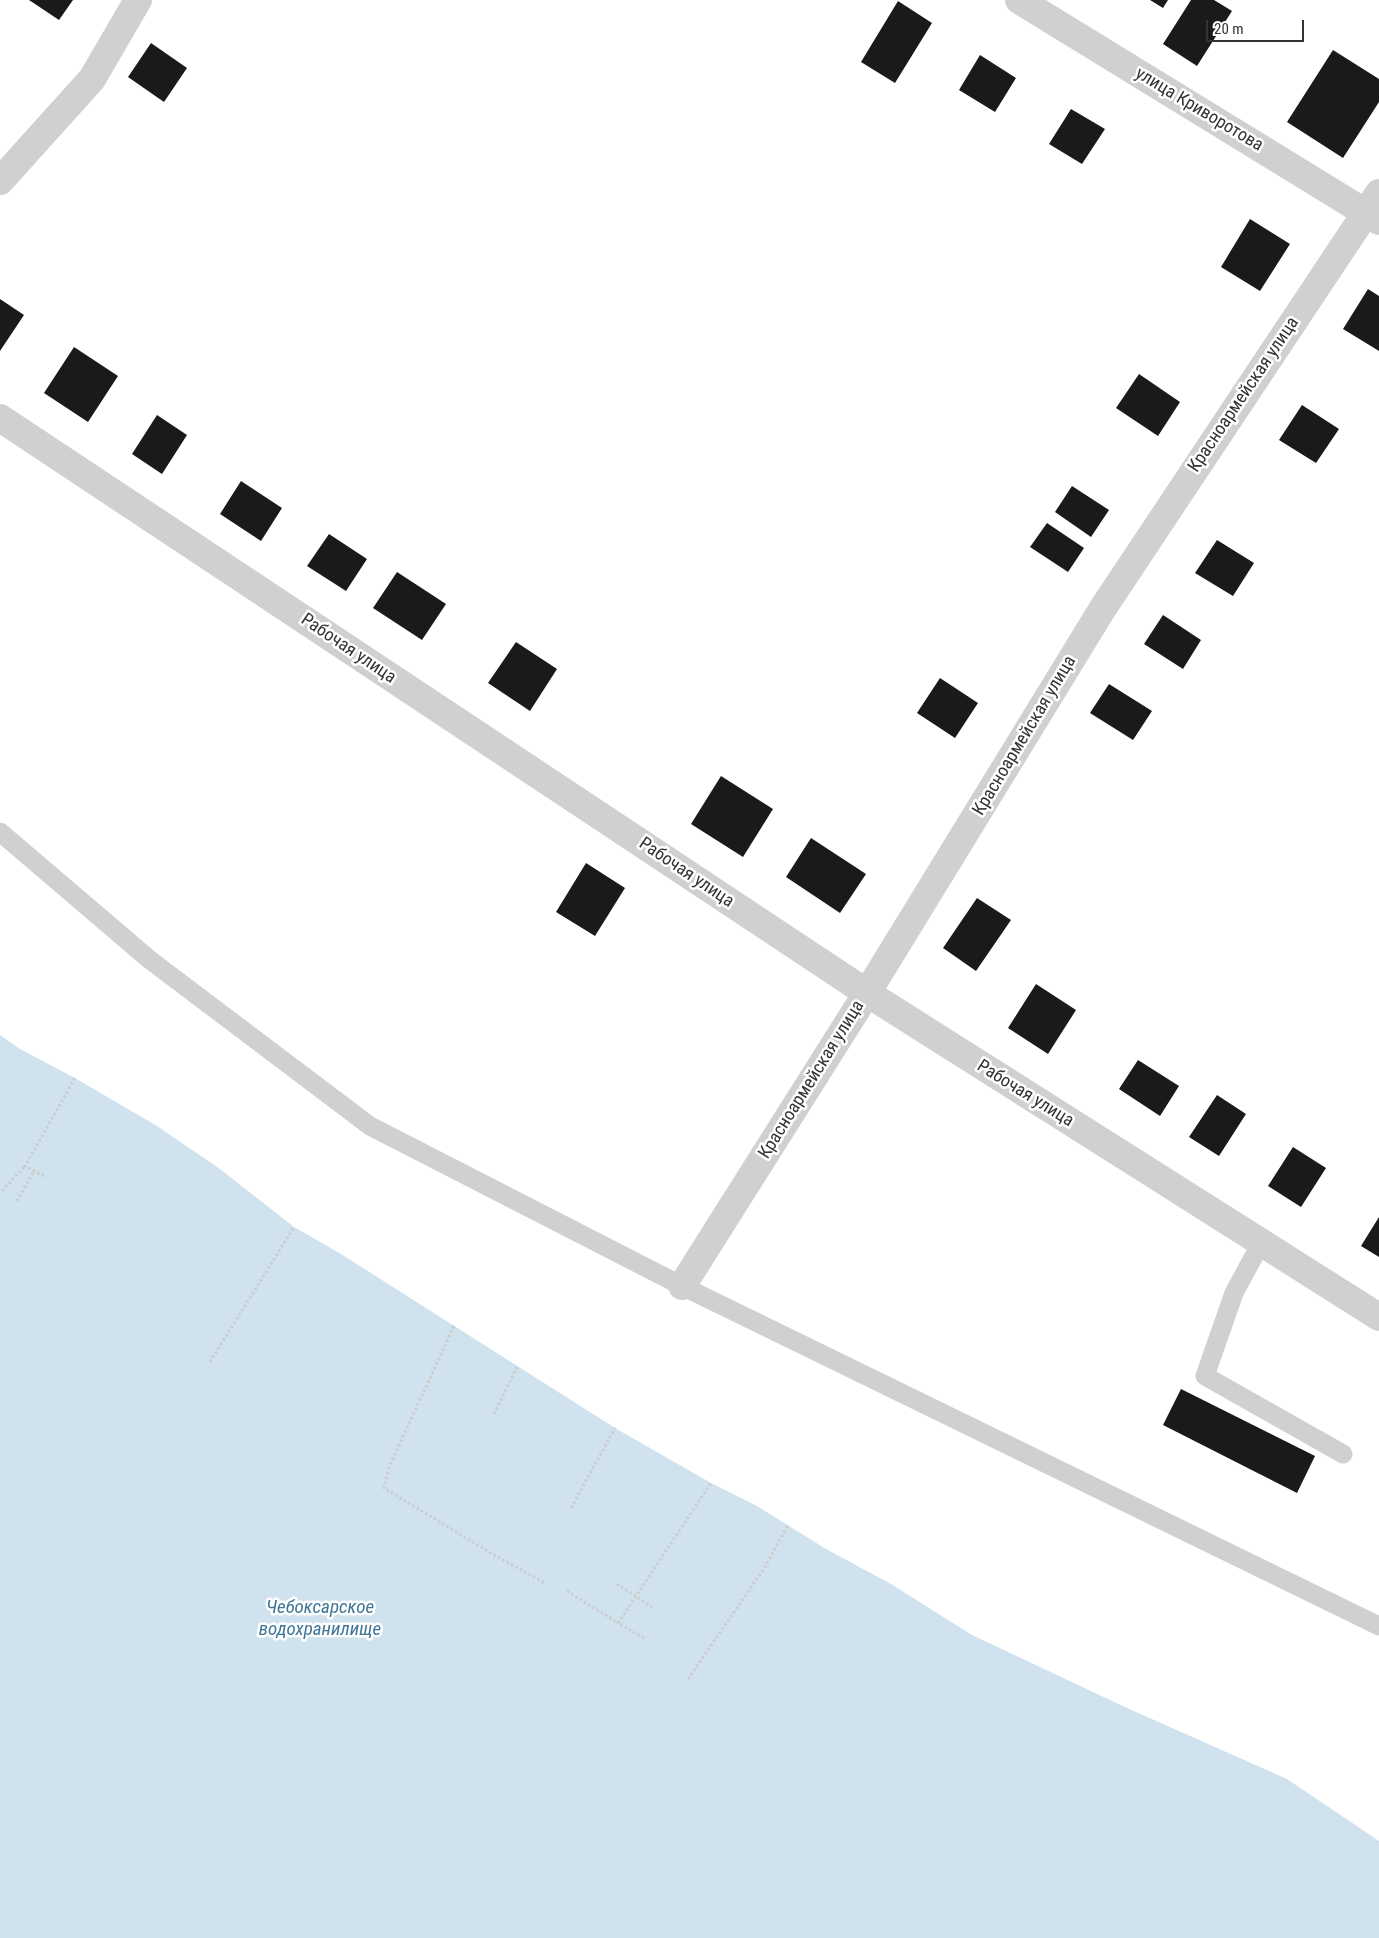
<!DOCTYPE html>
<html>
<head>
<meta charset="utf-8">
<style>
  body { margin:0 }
  #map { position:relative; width:1379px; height:1938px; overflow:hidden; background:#fff; font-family:"Roboto Condensed",sans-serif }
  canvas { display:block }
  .scale { position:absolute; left:1206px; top:20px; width:98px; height:22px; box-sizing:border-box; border:2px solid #333; border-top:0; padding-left:6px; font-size:15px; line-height:18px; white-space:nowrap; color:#333; -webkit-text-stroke:4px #fff; paint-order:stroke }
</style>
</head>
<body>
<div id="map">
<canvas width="1379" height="1938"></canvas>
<div class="scale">20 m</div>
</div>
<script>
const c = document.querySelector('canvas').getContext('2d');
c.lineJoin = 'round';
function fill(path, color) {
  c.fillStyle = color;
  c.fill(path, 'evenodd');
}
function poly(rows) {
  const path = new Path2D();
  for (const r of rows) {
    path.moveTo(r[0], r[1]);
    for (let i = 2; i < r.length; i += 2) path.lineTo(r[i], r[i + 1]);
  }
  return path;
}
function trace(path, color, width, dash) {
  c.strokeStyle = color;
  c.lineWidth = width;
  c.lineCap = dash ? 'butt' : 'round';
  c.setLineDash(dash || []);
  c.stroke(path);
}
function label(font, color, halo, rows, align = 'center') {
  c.font = font + ' "Roboto Condensed",sans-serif';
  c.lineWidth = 5;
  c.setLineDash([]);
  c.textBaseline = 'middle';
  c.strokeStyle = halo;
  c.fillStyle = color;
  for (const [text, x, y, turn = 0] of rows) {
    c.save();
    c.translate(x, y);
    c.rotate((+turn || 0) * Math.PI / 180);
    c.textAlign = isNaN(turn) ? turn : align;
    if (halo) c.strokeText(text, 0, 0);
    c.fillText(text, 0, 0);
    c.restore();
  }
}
fill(poly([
  [0,1035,20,1049,75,1078,157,1126,220,1169,294,1227,341,1254,615,1428,711,1483,757,1506,826,1549,891,1584,972,1635,1127,1708,1287,1779,1379,1841,1379,1938,0,1938]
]), '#cfe2ee');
fill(poly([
  [29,0,73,0,59,20],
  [1150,0,1168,0,1163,8],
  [1191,0,1214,0,1232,11,1197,66,1163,44],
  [898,1,932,23,895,83,861,62],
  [151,43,187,68,164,102,128,77],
  [1333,50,1379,79,1379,102,1343,158,1287,122],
  [980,55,1016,78,995,112,959,90],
  [1071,109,1105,129,1082,164,1049,144],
  [1250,219,1290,244,1260,291,1221,267],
  [1368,289,1379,296,1379,351,1343,329],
  [0,299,24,315,0,351],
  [74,347,118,376,88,422,44,393],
  [1139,374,1180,402,1158,436,1116,408],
  [1302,405,1339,429,1316,463,1279,440],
  [157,415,187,435,162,474,132,454],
  [241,481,282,508,261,541,220,514],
  [1072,486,1109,510,1091,537,1055,512],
  [1047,523,1084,548,1068,572,1030,547],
  [329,534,367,559,346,591,307,566],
  [1217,540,1254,563,1233,596,1195,573],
  [397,572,446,604,422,640,373,608],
  [1163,615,1201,640,1183,669,1144,644],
  [516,642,557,669,530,711,488,683],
  [940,678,978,703,955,738,917,713],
  [1109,684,1152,711,1133,740,1090,713],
  [721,776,773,809,743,857,691,824],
  [811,838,866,874,840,913,786,877],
  [586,863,625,888,595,936,556,912],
  [977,898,1011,920,976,971,943,948],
  [1036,984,1076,1010,1048,1054,1008,1028],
  [1138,1060,1179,1086,1160,1116,1119,1089],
  [1217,1095,1246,1114,1219,1156,1189,1137],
  [1293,1147,1326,1168,1301,1207,1268,1186],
  [1379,1217,1379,1257,1361,1246],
  [1181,1389,1315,1456,1297,1493,1163,1425]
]), '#1a1a1a');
trace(poly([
  [44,1176,25,1166,75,1078],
  [2,1191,25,1166],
  [17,1201,34,1171],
  [454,1326,389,1467,384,1488,494,1555,545,1583],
  [210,1362,294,1227],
  [494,1414,517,1367],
  [571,1508,615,1428],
  [617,1584,655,1609],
  [567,1591,618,1623],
  [644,1638,618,1623,711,1483],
  [688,1679,765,1567,788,1525]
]), '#cdcdcd', 3, [2.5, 2.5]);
trace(poly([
  [0,832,150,960,370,1126,682,1286,1379,1626],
  [1261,1243,1234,1293,1205,1376,1343,1454]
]), '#d0d0d0', 19);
trace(poly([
  [0,181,92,79,138,0],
  [0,418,867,993,1379,1317],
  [682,1286,867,993,1103,608,1379,193]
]), '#d0d0d0', 28);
trace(poly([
  [1019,0,1379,221]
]), '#d0d0d0', 28);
label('18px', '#333', '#fff', [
  ["улица Криворотова",1199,110,31],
  ["Красноармейская улица",1244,395,-56],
  ["Рабочая улица",348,649,34],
  ["Красноармейская улица",1025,736,-59],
  ["Рабочая улица",686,873,34],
  ["Красноармейская улица",812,1080,-58],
  ["Рабочая улица",1025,1094,32]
]);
label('italic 19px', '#3f7597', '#fff', [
  ["Чебоксарское",320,1608],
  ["водохранилище",320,1630]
]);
</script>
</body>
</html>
